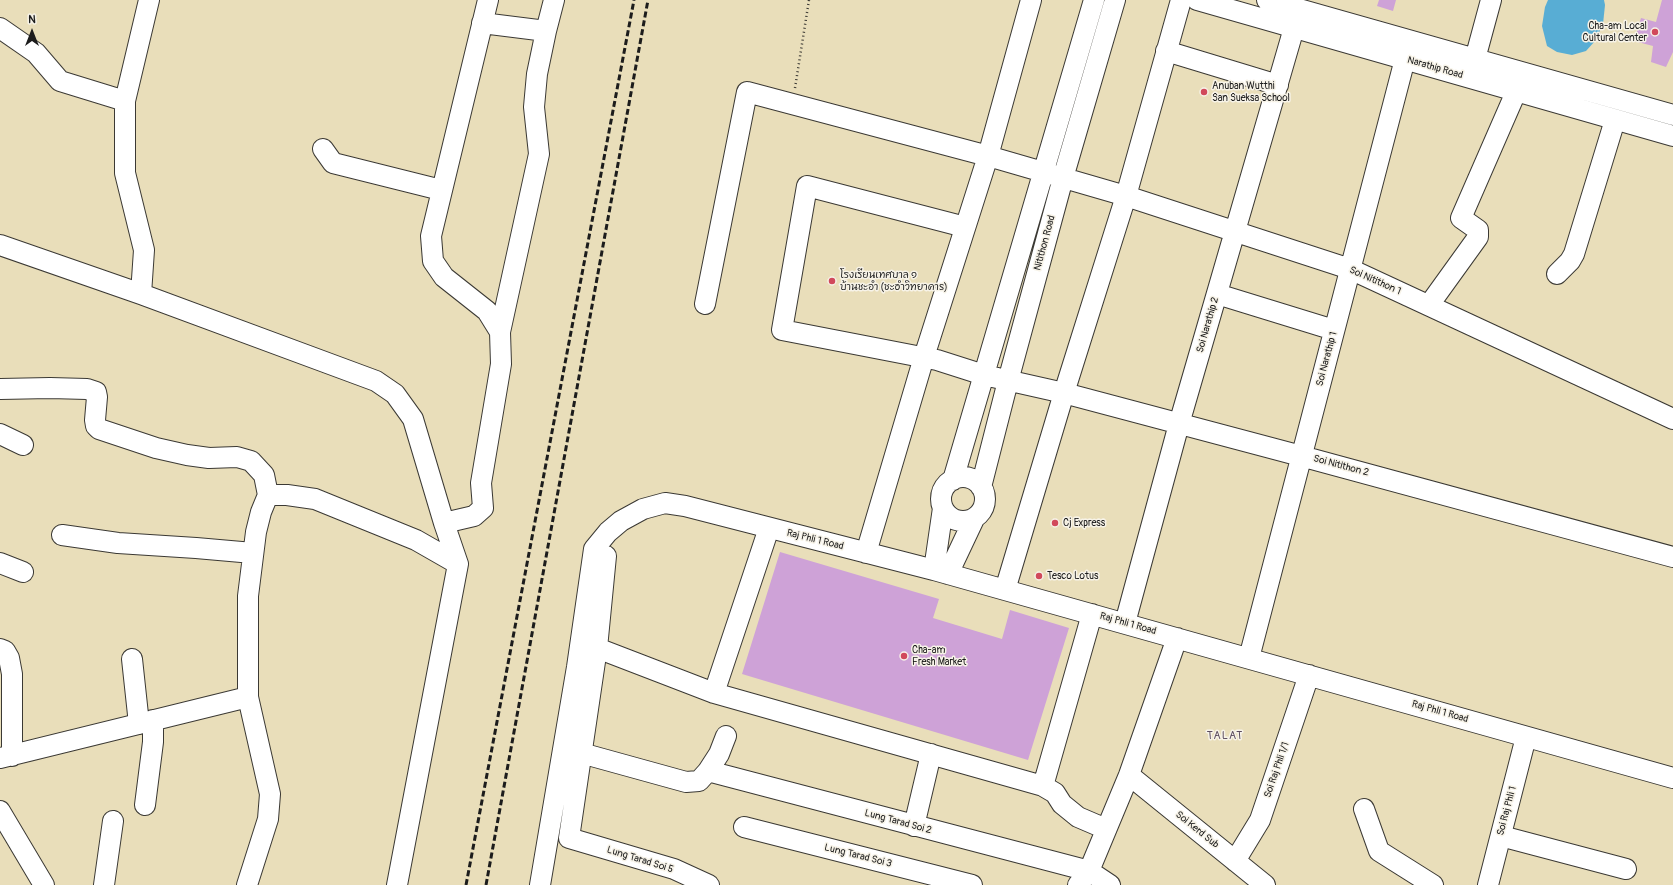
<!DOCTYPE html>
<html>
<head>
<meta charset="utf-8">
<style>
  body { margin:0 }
  #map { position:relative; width:1673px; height:885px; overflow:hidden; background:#e9deba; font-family:Pangolin,sans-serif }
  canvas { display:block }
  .north { position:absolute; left:12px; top:12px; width:40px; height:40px; -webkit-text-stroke:3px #f7f3e8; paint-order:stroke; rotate:0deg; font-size:11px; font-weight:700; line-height:16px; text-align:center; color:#1c1c1c }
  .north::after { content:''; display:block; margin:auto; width:14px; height:18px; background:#1c1c1c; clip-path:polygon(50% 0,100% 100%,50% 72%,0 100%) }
</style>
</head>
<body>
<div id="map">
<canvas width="1673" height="885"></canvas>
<div class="north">N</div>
</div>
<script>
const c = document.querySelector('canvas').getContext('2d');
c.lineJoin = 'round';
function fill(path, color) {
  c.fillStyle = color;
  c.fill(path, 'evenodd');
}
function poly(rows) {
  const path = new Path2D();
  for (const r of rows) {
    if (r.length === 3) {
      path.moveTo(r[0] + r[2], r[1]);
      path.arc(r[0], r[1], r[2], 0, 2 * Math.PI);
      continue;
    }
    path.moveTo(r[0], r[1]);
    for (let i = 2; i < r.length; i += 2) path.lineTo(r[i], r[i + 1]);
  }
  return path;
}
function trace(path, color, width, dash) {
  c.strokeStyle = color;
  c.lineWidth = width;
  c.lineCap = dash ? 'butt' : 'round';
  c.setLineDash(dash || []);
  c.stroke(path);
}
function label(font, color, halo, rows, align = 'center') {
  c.font = font + ' Pangolin,"Playpen Sans Thai",sans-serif';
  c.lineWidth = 3;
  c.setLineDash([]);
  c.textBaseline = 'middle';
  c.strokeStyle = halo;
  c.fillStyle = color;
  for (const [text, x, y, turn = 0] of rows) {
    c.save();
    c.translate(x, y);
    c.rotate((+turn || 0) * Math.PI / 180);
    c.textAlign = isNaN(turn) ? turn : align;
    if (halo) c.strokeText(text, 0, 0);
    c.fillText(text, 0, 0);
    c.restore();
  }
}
fill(poly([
  [1548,0,1604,0,1605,5,1603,24,1595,41,1586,51,1572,55,1557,52,1547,46,1542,26,1545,7]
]), '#58add4');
fill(poly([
  [1379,0,1396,0,1393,11,1377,6],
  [1662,0,1673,0,1673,52,1666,67,1651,62,1653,46,1634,41,1641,18,1656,22],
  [780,552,939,599,933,618,1002,639,1010,610,1069,628,1028,760,742,674]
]), '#cea2d7');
const minor = poly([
  [1197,0,1673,136],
  [1267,0,1673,115],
  [482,23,546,31,537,74,534,107,539,154,500,332],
  [0,28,36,53,60,81,125,101,125,173,144,250,141,294],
  [546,31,554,0],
  [1166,51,1278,85],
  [1475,59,1491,0],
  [125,101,149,0],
  [323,149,333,163,441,190],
  [965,227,807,186,782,330,937,360,984,375,1064,393,1301,456,1673,557],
  [0,245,141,294,376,381,395,394,413,419,444,523,458,564,397,885],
  [1557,274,1570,261,1574,254,1615,120],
  [1217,294,1334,330],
  [705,304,747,92,988,156,1126,196,1350,269,1673,419],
  [1429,305,1478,237,1478,230,1461,218,1516,92],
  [0,389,50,388,87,389,96,392,97,397,95,420,96,426,99,429,156,448,187,455,209,458,237,457,251,461,264,475,268,495],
  [0,434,23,445],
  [963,499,22],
  [953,480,1094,0],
  [981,487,1008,381,1063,178,1115,0],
  [444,523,474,516,483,508,481,483,501,364,500,332,487,311,444,277,433,261,431,236,488,0],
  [769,528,714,693,1043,786,1092,614],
  [62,535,118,543,196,548,253,553],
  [866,553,924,357,988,156,1031,0],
  [606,556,597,648,569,838,674,869,709,885],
  [0,563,23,572],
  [934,570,943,508],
  [948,574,974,519],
  [1005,590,1064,393,1126,196,1181,0],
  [1125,623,1179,424,1294,28],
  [597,648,714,693],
  [0,649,5,651,9,658,12,674,12,756],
  [1249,658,1405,59],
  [132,659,139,724],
  [581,753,686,782,699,781,708,771,719,754,726,736],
  [0,758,248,697],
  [708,771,1089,871,1110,885],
  [1129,775,1265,885],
  [1043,786,1055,793,1062,804,1078,817,1106,829],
  [145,805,153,742,153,720],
  [1364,809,1379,851,1433,885],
  [0,811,44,885],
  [914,826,931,754],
  [744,827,972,885],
  [1501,836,1626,869],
  [1235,861,1260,820,1309,675],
  [104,885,113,821],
  [247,885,268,819,270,794,248,697,248,596,256,532,261,512,268,495,287,495,315,499,416,540,458,564],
  [540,885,577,667,594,549,608,532,621,521,643,509,665,503,685,506,934,570,1673,778],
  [1078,885,1089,871,1129,775,1177,638],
  [1488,885,1526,737]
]);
trace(minor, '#3b3934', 22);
trace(poly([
  [795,88,809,0]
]), '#3b3934', 2.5, [1, 3]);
trace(minor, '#fff', 20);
trace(poly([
  [466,885,634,0],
  [486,885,648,0]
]), '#1c1c1c', 3, [6, 3]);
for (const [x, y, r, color] of [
  [1655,32,4,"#d1495b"],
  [1204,92,4,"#d1495b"],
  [832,281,4,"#d1495b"],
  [1055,523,4,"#d1495b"],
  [1039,576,4,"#d1495b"],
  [904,656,4,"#d1495b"]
]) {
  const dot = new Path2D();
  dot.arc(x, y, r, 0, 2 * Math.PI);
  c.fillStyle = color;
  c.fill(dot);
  trace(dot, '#f7f3e8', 1.5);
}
label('10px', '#1c1c1c', '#f7f3e8', [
  ["Cha-am Local",1647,26,"right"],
  ["Cultural Center",1647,38,"right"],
  ["Anuban Wutthi",1212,86],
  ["San Sueksa School",1212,98],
  ["โรงเรียนเทศบาล ๑",840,275],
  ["บ้านชะอำ (ชะอำวิทยาคาร)",840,287],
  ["Cj Express",1063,523],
  ["Tesco Lotus",1047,576],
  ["Cha-am",912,650],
  ["Fresh Market",912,662]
], 'left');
label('10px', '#1c1c1c', '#f7f3e8', [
  ["Narathip Road",1435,68,16],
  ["Nitithon Road",1045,243,-75],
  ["Soi Nitithon 1",1375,281,24],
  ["Soi Narathip 2",1208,325,-74],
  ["Soi Narathip 1",1327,359,-75],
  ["Soi Nitithon 2",1341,466,15],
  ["Raj Phli 1 Road",815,540,14],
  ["Raj Phli 1 Road",1128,624,16],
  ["Raj Phli 1 Road",1440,712,16],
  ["Soi Raj Phli 1/1",1277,770,-71],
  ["Soi Raj Phli 1",1507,811,-75],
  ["Lung Tarad Soi 2",898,822,15],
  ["Soi Kerd Sub",1197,830,39],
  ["Lung Tarad Soi 3",858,856,14],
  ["Lung Tarad Soi 5",640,860,17]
]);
c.letterSpacing = '1px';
label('11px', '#5a4b5d', '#f7f3e8', [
  ["TALAT",1225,736]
]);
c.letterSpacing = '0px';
</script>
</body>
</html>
